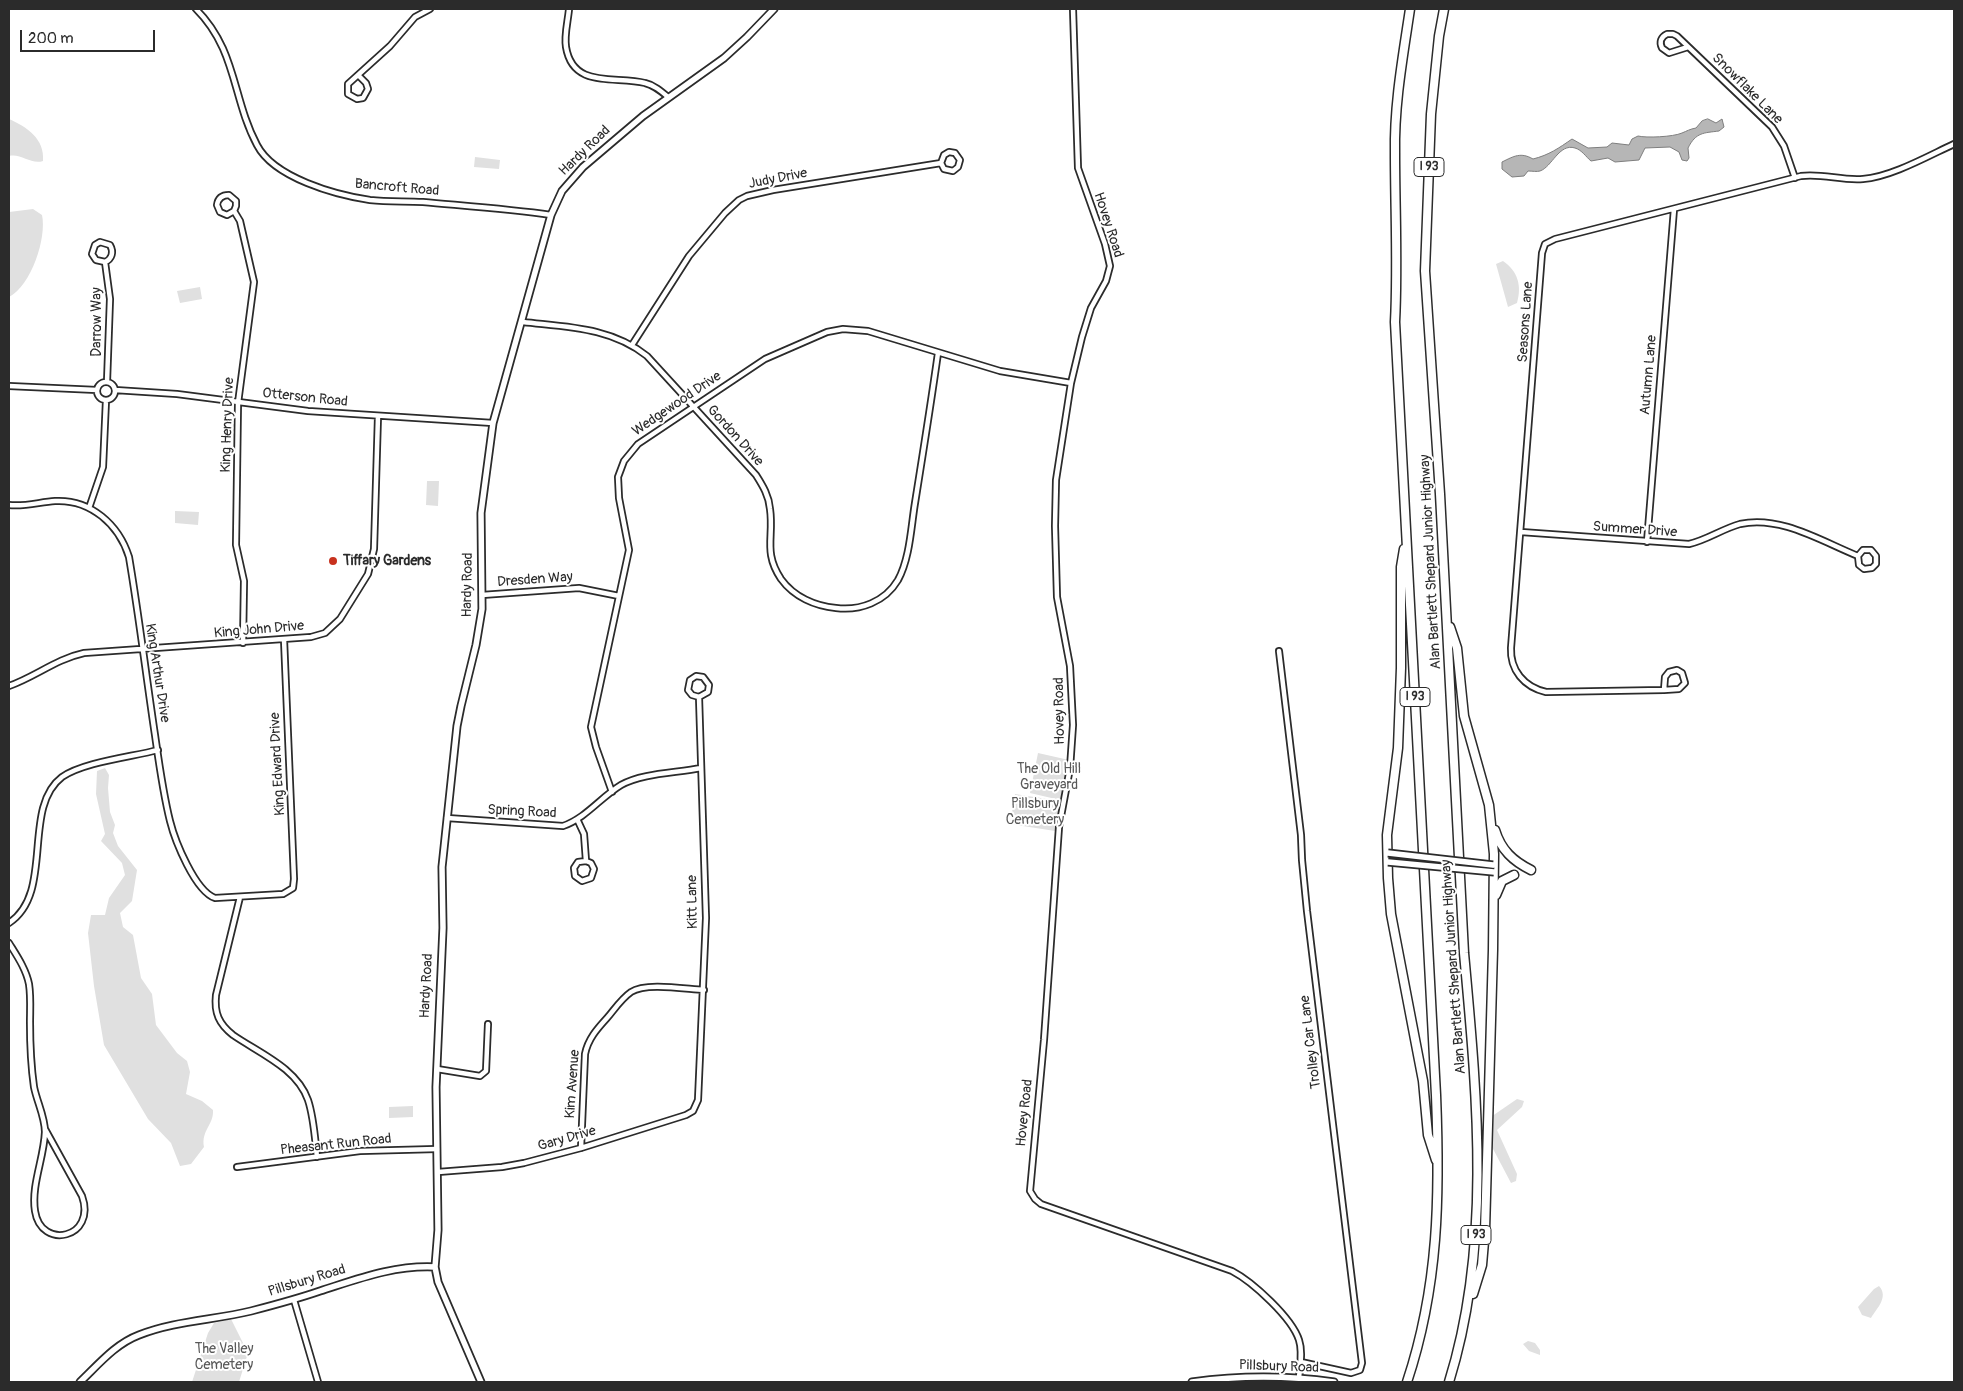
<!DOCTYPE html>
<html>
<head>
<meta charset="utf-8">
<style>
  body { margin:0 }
  #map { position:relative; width:1963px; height:1391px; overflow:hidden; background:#fff; font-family:Pangolin,sans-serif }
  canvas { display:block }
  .frame { position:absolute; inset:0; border:10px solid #2b2b2b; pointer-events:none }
  .scale { position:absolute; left:20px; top:30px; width:135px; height:22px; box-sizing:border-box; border:2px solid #2b2b2b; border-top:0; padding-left:6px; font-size:15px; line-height:18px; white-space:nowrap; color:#2b2b2b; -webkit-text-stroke:4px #fff; paint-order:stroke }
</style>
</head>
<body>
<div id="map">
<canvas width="1963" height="1391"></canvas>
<div class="frame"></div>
<div class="scale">200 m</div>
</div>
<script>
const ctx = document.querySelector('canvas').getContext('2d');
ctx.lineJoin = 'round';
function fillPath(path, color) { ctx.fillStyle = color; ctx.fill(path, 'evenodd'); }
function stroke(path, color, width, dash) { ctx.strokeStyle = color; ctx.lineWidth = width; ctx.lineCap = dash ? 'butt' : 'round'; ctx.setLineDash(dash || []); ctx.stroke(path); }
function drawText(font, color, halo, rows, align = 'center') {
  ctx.font = font + ' Pangolin,sans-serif'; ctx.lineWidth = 4; ctx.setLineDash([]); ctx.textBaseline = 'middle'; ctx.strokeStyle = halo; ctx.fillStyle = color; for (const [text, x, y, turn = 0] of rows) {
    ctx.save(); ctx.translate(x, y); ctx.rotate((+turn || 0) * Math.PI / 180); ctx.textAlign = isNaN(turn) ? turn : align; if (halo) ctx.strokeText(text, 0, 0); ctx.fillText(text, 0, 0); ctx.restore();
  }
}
const green = new Path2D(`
  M 9,119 C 27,127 45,139 43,161 C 31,165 21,153 9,156 Z
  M 475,157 L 500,160 L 499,169 L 474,167 Z
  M 33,209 L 42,215 C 47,238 31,286 9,297 L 9,212 Z
  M 1503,261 C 1518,271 1522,286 1517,303 L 1508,307 L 1496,264 Z
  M 200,287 L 202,299 L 180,303 L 177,291 Z
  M 427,481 L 439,481 L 438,506 L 426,505 Z
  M 175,511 L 199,512 L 198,525 L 175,523 Z
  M 1038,753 L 1069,760 L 1060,800 L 1030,793 Z
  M 105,768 L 109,775 L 108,788 L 110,812 L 115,825 L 113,833 L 118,846 L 137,870 L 132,901 L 120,913 L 123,927 L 133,935 L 141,978 L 152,994 L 156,1025 L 177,1053 L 187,1061 L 190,1072 L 186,1094 L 202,1101 L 213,1110 C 214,1125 201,1130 204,1147 L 191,1164 L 180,1166 L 171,1143 L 148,1119 L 104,1045 L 94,986 L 88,933 L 91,915 L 105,915 L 109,898 L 125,875 L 122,863 L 101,841 L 105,834 L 96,794 L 97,771 Z
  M 1015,794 L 1060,801 L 1055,831 L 1010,824 Z
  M 1517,1099 L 1524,1101 L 1522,1107 L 1497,1130 L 1517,1174 L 1516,1181 L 1511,1183 L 1482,1128 L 1485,1121 Z
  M 413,1106 L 413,1117 L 389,1118 L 389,1107 Z
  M 1879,1286 C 1889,1297 1877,1308 1871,1318 L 1862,1315 L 1858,1307 L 1874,1289 Z
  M 231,1319 L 248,1353 L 239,1382 L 192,1382 L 208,1333 L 214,1323 Z
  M 1528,1341 L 1535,1343 L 1540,1350 L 1540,1355 L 1529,1351 L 1523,1344 Z`);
const water = new Path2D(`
  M 1708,119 L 1716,123 L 1722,119 L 1724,127 L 1719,131 C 1704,133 1696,132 1688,148 L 1689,158 L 1687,161 L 1682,160 L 1679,152 L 1670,147 L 1645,148 L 1639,160 L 1615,162 L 1608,158 L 1591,161 C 1586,157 1582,150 1575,148 C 1559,143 1552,167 1540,171 C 1537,172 1532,171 1528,171 L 1524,176 L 1512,177 L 1502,169 L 1502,162 C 1514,156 1521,152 1533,159 C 1549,155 1559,148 1572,139 L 1588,148 L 1607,147 L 1612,143 L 1629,145 L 1632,139 L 1638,136 C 1646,138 1673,137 1682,133 C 1687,131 1690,129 1696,128 L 1702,121 Z`);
const street = new Path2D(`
  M 196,9 C 237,50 232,98 257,145 C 274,178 336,195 370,200 C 388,202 405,201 423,202 C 466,206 509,209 551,215
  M 569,9 C 568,21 564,35 566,47 C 573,90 617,75 645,83 C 654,85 661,91 668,97
  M 1073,9 L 1078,168 L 1105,244 L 1110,266 L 1106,281 L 1091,308 L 1082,337 L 1071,383 L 1056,480 L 1055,526 L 1057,597 L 1070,666 L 1073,725 L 1070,768 L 1059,827 L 1044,1040 L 1030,1191 L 1035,1199 L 1041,1204 L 1232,1271 C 1253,1282 1292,1318 1299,1340 C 1303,1352 1300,1365 1299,1378
  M 1688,47 L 1669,53 L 1662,48 C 1659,42 1661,37 1667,34 L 1673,34 L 1677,36 L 1772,127 L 1784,146 L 1795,178
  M 358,75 L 366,83 L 368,89 L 363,98 L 357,99 L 348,94 L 348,84 L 390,46 L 415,17 L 430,9
  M 234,211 L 227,215 L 220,212 L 217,205 C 218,198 222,195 229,195 L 236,201 L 236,206 L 234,211 L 240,221 L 254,282 L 238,403 L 236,545 L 244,581 L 243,643
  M 105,262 L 96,260 L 92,254 L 95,245 L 100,242 L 110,245 C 114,252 112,259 105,262 L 110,299 L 107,382
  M 523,322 C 566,327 611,327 647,356 L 756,475 C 763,486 769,496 770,509 C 774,537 763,552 781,579 C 794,597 815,606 836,608 C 860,611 885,602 898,580 C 910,558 911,527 915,503 C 923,453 931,403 938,353
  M 632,345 L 689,256 L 725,213 L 739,200 L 747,196 L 773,190 L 941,163 L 944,169 L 953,171 L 958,167 L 960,160 L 955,153 L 949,152 L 944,155 L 941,163
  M97 391a9 9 0 1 1 18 0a9 9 0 1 1-18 0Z
  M 9,386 L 97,390
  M 115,390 L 177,394 L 308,411 L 493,423
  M 9,505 C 24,507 40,502 55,501 C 91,499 119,525 129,557 C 139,616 146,675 155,735 C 159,763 163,793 170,821 C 175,841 195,891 215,898 L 283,894 L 293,888 L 294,879 L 284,639
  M 89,508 L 103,467 L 106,400
  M 1521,532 L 1689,544 C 1707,540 1722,529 1740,524 C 1780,515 1821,541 1858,556 L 1859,565 L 1864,569 L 1872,568 L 1876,564 L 1876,556 L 1871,550 L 1863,550 L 1858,556
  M 1647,542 L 1674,209
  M 482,595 L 579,588 L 619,596
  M 1279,651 L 1301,835 L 1302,860 L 1307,911 L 1362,1363 L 1360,1370 L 1351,1373 L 1301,1362
  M 9,686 C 35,677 56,659 84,653 L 311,637 L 325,633 L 340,619 L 368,574 L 374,549 L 378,416
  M 1664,690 L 1665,677 L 1669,672 L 1677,670 L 1682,673 L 1685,683 L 1679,689 L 1664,690 L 1546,692 C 1524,687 1510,670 1511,648 L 1542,253 L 1545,244 L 1555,239 L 1801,176 C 1822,173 1842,181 1863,179 C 1891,177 1928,156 1954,144
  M 612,792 L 596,747 L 591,727 L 629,550 L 619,498 L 618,477 L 624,461 L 638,444 L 765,359 L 827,332 L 843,329 L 868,331 L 1000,371 L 1071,383
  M 447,818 L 563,826 C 586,818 601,797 621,785 C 642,773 677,773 701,768
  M 577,819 L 584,834 L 586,861 L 591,863 L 594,869 L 591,878 L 582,881 L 575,876 L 574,868 L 578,862 L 586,861
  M 240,897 L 216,995 C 214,1013 219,1024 233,1035 C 259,1053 297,1068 308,1100 C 314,1118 315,1139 317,1157
  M 9,923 C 55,893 21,808 62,777 C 84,762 131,757 158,750
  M 9,943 C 17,956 26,969 29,984 C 31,997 30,1010 30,1022 C 30,1044 31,1066 34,1087 C 37,1102 45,1117 45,1132 C 44,1158 31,1185 35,1211 C 41,1251 97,1238 82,1196 L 45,1129
  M 437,1069 L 480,1076 L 486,1071 L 488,1024
  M 581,1148 L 585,1054 C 588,1039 597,1029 607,1018 C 614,1010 621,999 631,992 C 646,982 685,989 704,990
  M 237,1167 L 360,1151 L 437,1149
  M 438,1172 L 502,1167 L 524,1163 L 581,1148 L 686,1115 L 693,1111 L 698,1100 L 706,918 L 699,697 L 708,692 L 709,685 L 703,677 L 696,676 L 690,680 L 688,690 L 692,695 L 699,697
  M 294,1300 L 318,1382`);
const secondary = new Path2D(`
  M 80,1382 C 98,1365 115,1344 139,1335 C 174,1321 214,1320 251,1311 C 274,1305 297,1299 320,1291 C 358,1279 394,1265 435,1267
  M 481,1382 L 438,1282 L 435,1267 L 438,1230 L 436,1087 L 443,928 L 442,867 L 457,726 L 461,706 L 476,645 L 482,609 L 481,513 L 493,423 L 551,215 L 562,191 L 583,167 L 643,116 L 724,58 L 747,37 L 774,9
  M 1192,1382 C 1242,1375 1285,1375 1334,1382`);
const highway = new Path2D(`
  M 1444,9 L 1439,36 L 1431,114 L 1425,271 L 1440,494 L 1464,953 C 1477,1095 1492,1244 1449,1382
  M 1404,549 L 1401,567 L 1401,668 L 1398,748 L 1387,835 L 1388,878 L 1391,914 L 1423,1081 L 1428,1135 L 1436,1160
  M 1450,627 L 1457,648 L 1464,716 L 1489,805 L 1494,854 L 1493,950 L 1485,1230 L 1482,1265 L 1473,1294
  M 1495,830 C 1501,850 1513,861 1531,870
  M 1496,895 L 1502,881 L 1514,875
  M 1407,1382 C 1439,1286 1440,1194 1436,1095 L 1395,322 C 1398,266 1395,209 1395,153 C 1394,105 1403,56 1410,9`);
const secondaryBridge = new Path2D(`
  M 1388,853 L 1493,865
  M 1388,862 L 1494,872`);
const markers = [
  [333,561,5,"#c8321e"]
];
const shields = [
  [1429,167,30],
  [1415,697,30],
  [1476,1235,30]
];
const shieldNames = [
  ["I 93",1429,167],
  ["I 93",1415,697],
  ["I 93",1476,1235]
];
const streetNames = [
  ["Snowflake Lane",1747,89,45],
  ["Hardy Road",585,151,-44],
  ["Judy Drive",778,179,-11],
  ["Bancroft Road",397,188,5],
  ["Hovey Road",1108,225,72],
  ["Darrow Way",97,322,-90],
  ["Seasons Lane",1526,322,-86],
  ["Autumn Lane",1649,375,-85],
  ["Otterson Road",305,398,6],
  ["Wedgewood Drive",677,404,-34],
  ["King Henry Drive",228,425,-88],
  ["Gordon Drive",735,436,48],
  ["Summer Drive",1635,530,4],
  ["Alan Bartlett Shepard Junior Highway",1431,562,-93],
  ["Dresden Way",535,580,-4],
  ["Hardy Road",468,585,-89],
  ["King John Drive",259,630,-5],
  ["King Arthur Drive",157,673,81],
  ["Hovey Road",1060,711,-91],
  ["King Edward Drive",278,764,-93],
  ["Spring Road",522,812,3],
  ["Kitt Lane",693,902,-91],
  ["Alan Bartlett Shepard Junior Highway",1454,967,-94],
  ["Hardy Road",427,986,-87],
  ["Trolley Car Lane",1311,1042,-97],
  ["Kim Avenue",573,1084,-86],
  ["Hovey Road",1025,1113,-84],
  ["Gary Drive",567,1139,-16],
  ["Pheasant Run Road",336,1145,-6],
  ["Pillsbury Road",307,1281,-17],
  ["Pillsbury Road",1279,1367,2]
];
const poiNames = [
  ["Tiffary Gardens",343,561]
];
const parkNames = [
  ["The Old Hill",1049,769],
  ["Graveyard",1049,785],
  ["Pillsbury",1035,804],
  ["Cemetery",1035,820],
  ["The Valley",224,1349],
  ["Cemetery",224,1365]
];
fillPath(green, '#e0e0e0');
fillPath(water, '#b6b6b6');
stroke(water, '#7e7e7e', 1);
stroke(street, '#2b2b2b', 8);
stroke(secondary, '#2b2b2b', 9);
stroke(highway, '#2b2b2b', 11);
stroke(street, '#fff', 4.5);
stroke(secondary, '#fff', 5.5);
stroke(highway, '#fff', 8);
stroke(secondaryBridge, '#2b2b2b', 9, []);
stroke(secondaryBridge, '#fff', 5.5);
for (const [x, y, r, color] of markers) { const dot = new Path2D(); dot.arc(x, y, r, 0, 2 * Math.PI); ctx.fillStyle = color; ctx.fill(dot); stroke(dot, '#fff', 2); }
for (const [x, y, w] of shields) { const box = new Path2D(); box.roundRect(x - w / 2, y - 9.5, w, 19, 4); ctx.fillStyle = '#fff'; ctx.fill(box); stroke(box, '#2b2b2b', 1); }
drawText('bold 12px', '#2b2b2b', null, shieldNames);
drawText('14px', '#2b2b2b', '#fff', streetNames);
drawText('bold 14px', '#2b2b2b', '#fff', poiNames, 'left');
drawText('14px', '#585858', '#fff', parkNames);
</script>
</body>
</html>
